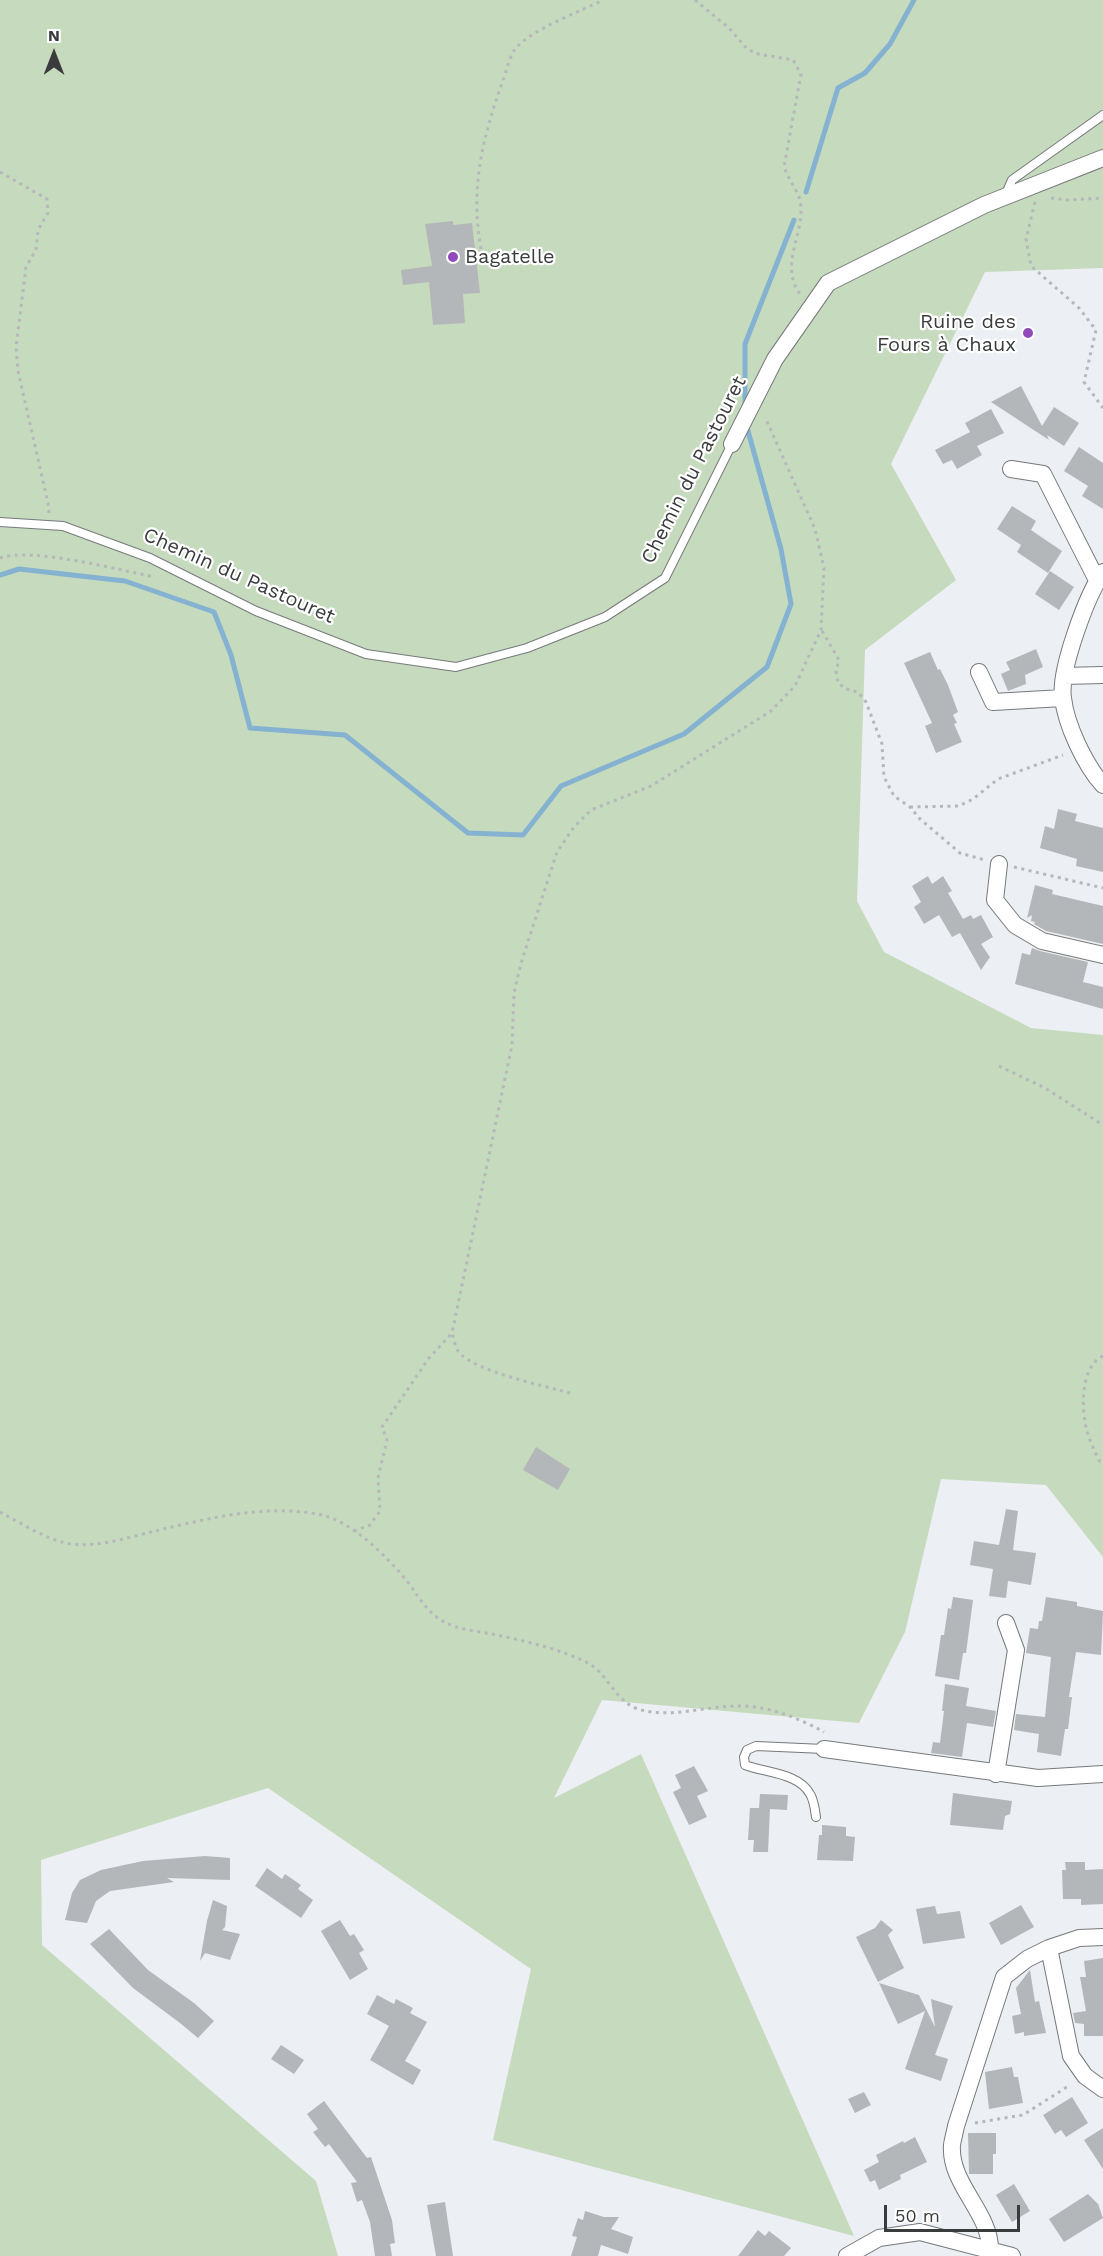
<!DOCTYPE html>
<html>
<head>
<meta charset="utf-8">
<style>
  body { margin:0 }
  #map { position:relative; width:1103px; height:2256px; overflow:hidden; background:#eceff3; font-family:"Work Sans",sans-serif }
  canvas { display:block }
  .north { position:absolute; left:24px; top:24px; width:60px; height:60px; -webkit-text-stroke:4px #fff; paint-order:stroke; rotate:0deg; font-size:16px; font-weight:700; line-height:24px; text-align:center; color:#3a3b3d }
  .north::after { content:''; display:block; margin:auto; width:21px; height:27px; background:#3a3b3d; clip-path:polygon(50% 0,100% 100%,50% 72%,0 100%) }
  .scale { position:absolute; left:884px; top:2205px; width:136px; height:27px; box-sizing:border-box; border:3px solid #3a3b3d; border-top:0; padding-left:8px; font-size:18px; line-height:21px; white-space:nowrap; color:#3a3b3d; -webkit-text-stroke:4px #fff; paint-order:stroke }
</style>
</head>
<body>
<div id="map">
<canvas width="1103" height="2256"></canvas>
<div class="north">N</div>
<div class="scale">50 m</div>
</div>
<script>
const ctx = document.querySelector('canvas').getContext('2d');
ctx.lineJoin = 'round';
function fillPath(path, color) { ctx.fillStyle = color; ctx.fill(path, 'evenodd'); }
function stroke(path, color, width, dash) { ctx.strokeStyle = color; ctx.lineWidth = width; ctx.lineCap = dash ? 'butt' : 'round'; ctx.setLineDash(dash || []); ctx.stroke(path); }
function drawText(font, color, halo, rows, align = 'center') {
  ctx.font = font + ' "Work Sans",sans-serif'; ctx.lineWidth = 4.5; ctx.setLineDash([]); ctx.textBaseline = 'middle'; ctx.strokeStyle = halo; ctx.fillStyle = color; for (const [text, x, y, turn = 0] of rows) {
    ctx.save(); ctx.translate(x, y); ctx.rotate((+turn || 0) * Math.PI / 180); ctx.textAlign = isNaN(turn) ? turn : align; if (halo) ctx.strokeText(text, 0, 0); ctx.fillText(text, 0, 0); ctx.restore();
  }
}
const green = new Path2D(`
  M 0,0 L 1103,0 L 1103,268 L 985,272 L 891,464 L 956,580 L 865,650 L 857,901 L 884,952 L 1031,1028 L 1103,1035 L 1103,1557 L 1046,1485 L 941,1479 L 905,1632 L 859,1723 L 602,1700 L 554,1798 L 641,1754 L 854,2236 L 493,2140 L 531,1969 L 268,1788 L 41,1860 L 42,1945 L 316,2181 L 338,2256 L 0,2256 Z`);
const stream = new Path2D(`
  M 806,192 L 838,88 L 865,73 L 890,44 L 914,0
  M 745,406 L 745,344 L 794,220
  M 0,575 L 19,569 L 125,581 L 214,612 L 231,655 L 250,728 L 345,735 L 468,833 L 523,835 L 561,786 L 684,734 L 767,667 L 791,604 L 781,549 L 746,424`);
const building = new Path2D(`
  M 453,221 L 453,225 L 472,223 L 480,293 L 463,294 L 465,323 L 433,325 L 429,282 L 403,285 L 401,270 L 432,266 L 425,224 Z
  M 1021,386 L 1042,426 L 1054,407 L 1079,423 L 1064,446 L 1047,435 L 1049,440 L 991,402 Z
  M 991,409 L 1004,433 L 977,446 L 982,455 L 957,469 L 952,460 L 943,464 L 935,450 L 970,432 L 965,423 Z
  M 1079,447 L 1103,463 L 1103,509 L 1082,496 L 1088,486 L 1064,471 Z
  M 1012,506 L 1036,521 L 1031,530 L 1062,551 L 1048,573 L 1017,552 L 1021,545 L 997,529 Z
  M 1050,571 L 1074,587 L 1059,610 L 1035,594 Z
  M 1036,649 L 1043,667 L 1025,675 L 1026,684 L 1008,691 L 1001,674 L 1010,670 L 1006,662 Z
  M 930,652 L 938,670 L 940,669 L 948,685 L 958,712 L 953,715 L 957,723 L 954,724 L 962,742 L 936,753 L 925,726 L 932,723 L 904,663 Z
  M 1058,809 L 1077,814 L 1075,821 L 1103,828 L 1103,872 L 1076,866 L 1077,859 L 1040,848 L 1045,826 L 1054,829 Z
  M 928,876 L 932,884 L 943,876 L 952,891 L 948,893 L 963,919 L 971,915 L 973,919 L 981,915 L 993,937 L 981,944 L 990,957 L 981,970 L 960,933 L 952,937 L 939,915 L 924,924 L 914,907 L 921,902 L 912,886 Z
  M 1035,885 L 1053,890 L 1052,894 L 1103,906 L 1103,944 L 1046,931 L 1034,924 L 1035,922 L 1031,921 L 1032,915 L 1027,918 Z
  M 1032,948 L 1040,951 L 1088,962 L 1083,982 L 1103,987 L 1103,1009 L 1015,984 L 1022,953 L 1030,955 Z
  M 536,1447 L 570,1469 L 558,1490 L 523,1470 Z
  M 1006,1509 L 1018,1511 L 1013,1550 L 1036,1553 L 1031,1585 L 1008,1581 L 1006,1598 L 989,1596 L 993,1569 L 970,1565 L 974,1541 L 999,1545 Z
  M 953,1597 L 973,1600 L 966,1653 L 963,1653 L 959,1680 L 935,1676 L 941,1635 L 944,1635 L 948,1608 L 951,1609 Z
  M 1046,1597 L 1077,1602 L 1077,1606 L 1103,1611 L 1101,1655 L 1076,1652 L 1069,1697 L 1072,1697 L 1068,1729 L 1065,1729 L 1061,1756 L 1037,1752 L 1039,1734 L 1014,1730 L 1016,1714 L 1045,1717 L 1051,1657 L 1026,1653 L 1030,1628 L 1038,1629 L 1039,1621 L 1042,1621 Z
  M 945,1684 L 969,1688 L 966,1706 L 996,1711 L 993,1727 L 967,1723 L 962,1757 L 931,1753 L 933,1742 L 940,1743 L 944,1711 L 942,1711 Z
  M 694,1766 L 708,1791 L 697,1796 L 707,1817 L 689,1825 L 673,1792 L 681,1788 L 675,1775 Z
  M 953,1793 L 1012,1801 L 1010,1814 L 1005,1816 L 1003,1830 L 950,1825 Z
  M 760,1794 L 788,1795 L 787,1810 L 770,1809 L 768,1852 L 753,1852 L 754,1840 L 748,1840 L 750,1808 L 759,1808 Z
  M 822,1825 L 846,1827 L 846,1836 L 855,1837 L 853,1861 L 817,1860 L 819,1835 L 822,1835 Z
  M 205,1856 L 230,1858 L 230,1880 L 167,1878 L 174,1882 L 110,1891 L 96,1901 L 87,1923 L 65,1920 L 72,1893 L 80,1880 L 101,1870 L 143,1861 Z
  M 1065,1862 L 1085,1862 L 1085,1870 L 1103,1869 L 1103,1904 L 1081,1905 L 1081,1899 L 1063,1899 L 1062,1870 L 1066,1870 Z
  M 267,1868 L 282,1879 L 285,1874 L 301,1885 L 298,1889 L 313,1900 L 301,1918 L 255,1886 Z
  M 213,1900 L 227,1906 L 225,1927 L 222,1930 L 240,1934 L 230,1960 L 205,1953 L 200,1961 L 207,1921 Z
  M 1021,1905 L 1034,1927 L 1001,1945 L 989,1923 Z
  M 935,1906 L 937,1914 L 960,1911 L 965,1938 L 923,1944 L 916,1909 Z
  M 340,1920 L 350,1936 L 354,1934 L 364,1950 L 359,1953 L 368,1969 L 350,1980 L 321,1931 Z
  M 881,1920 L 893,1930 L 888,1935 L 904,1968 L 878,1982 L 856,1937 L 875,1928 Z
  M 109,1929 L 148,1970 L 194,2003 L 214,2021 L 198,2038 L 180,2023 L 133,1988 L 90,1944 Z
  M 1103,1958 L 1103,2036 L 1084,2036 L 1084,2024 L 1075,2023 L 1073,2013 L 1086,2011 L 1080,1977 L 1086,1977 L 1084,1961 Z
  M 1030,1970 L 1035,2002 L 1039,2001 L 1046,2033 L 1024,2036 L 1024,2032 L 1015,2034 L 1012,2016 L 1021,2014 L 1016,1988 Z
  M 879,1983 L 919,1995 L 935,2027 L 931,1999 L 953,2006 L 935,2055 L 948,2059 L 941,2081 L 905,2069 L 925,2011 L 898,2024 Z
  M 377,1995 L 394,2004 L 396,1999 L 413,2008 L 410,2013 L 427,2022 L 405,2061 L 421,2070 L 413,2085 L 370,2060 L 389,2026 L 367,2014 Z
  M 281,2045 L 304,2060 L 294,2074 L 271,2059 Z
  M 1012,2067 L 1014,2077 L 1018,2077 L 1023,2103 L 989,2109 L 985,2072 Z
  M 864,2092 L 871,2105 L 855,2113 L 848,2099 Z
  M 1072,2097 L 1088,2123 L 1066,2137 L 1061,2130 L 1055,2134 L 1043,2115 Z
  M 324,2101 L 367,2158 L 371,2157 L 392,2220 L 395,2243 L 390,2244 L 392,2256 L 375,2256 L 370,2222 L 362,2200 L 357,2202 L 351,2183 L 357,2182 L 329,2144 L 325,2147 L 313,2132 L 318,2129 L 307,2114 Z
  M 1103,2128 L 1103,2169 L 1084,2140 Z
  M 968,2133 L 996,2133 L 996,2154 L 993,2154 L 993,2174 L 969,2174 Z
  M 915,2137 L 927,2162 L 900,2175 L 901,2179 L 879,2190 L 875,2180 L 870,2182 L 864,2170 L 879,2162 L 876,2155 L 903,2141 L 904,2143 Z
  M 1014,2184 L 1030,2211 L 1012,2222 L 996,2195 Z
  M 1088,2194 L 1098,2204 L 1103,2218 L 1064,2242 L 1049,2219 Z
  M 445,2202 L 453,2256 L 436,2256 L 427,2205 Z
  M 585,2211 L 604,2217 L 619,2217 L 611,2229 L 633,2237 L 628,2254 L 601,2245 L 598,2256 L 571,2256 L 577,2237 L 572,2236 L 578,2218 L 583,2220 Z
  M 758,2230 L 765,2236 L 769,2231 L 791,2248 L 784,2256 L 738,2256 Z`);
const path = new Path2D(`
  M 695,0 L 729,28 L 747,49 L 758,54 L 793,60 L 801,74 L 784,167 C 788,178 795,187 799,197 C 809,229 777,263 800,294
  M 0,172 L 47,199 L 48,213 L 38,230 L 36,250 L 26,267 L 16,347 L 18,371 L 48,503 L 49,513
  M 1051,198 L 1068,200 L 1103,198
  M 1035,202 L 1026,239 L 1031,266 L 1079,308 L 1096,330 L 1084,382 L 1103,408
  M 481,249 C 470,189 482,140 502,83 C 506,73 509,58 515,49 C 532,29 579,12 603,0
  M 0,558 C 33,547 119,570 155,577
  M 822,631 L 839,660 L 836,671 L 838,683 L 846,689 L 858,692 L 866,702 L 882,744 L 884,777 L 894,796 L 910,807 L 920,819 L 960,853 L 985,860
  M 910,807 L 959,806 L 973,799 L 998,779 L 1063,755
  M 1014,867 L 1103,888
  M 999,1066 L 1045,1088 L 1103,1125
  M 1103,1356 C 1080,1367 1081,1409 1087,1431 C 1090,1442 1095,1452 1100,1462 L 1103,1465
  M 570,1393 C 545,1386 472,1371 458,1351 C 455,1346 454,1339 452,1333 L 512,1045 L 514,993 L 521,963 L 557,852 L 574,827 L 591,810 L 651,786 L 771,711 L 795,686 L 821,630 L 824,568 L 815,529 L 765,417
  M 0,1512 C 21,1523 43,1538 66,1543 C 92,1549 126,1538 151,1532 C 206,1519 266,1503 322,1515 C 353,1522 388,1558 407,1581 C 423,1602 429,1618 456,1627 C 467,1630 480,1632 492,1634 C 524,1641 558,1648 588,1663 C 607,1673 616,1702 638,1709 C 670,1719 705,1706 737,1706 C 766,1705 799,1718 824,1732
  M 354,1531 L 370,1525 L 380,1511 L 378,1478 L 387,1440 L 382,1427 L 429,1358 L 452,1333
  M 975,2123 L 1023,2115 L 1070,2085`);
const service = new Path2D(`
  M 1005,196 L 1012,180 L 1103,115
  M 0,522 L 63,526 L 150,558 L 256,611 L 366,654 L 456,667 L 527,648 L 605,617 L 665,578 L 732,444
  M 816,1817 C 815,1810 814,1800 810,1794 C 799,1773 766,1773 745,1765 L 744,1757 L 747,1750 L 756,1746 L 824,1749`);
const minor = new Path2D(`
  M 732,444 L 775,359 L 828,283 L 984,205 L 1103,158
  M 1011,469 L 1043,474 L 1097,580
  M 1103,572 C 1087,595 1059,670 1063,698 C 1066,725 1085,765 1103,785
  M 979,672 L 993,702 L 1063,698
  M 1064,676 L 1103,675
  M 999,864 L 995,900 L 1015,925 L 1042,941 L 1103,955
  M 824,1749 L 1038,1778 L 1103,1774
  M 996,1774 L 1016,1650 L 1006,1623
  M 1049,1948 L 1071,2056 L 1085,2076 L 1103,2089
  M 990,2250 C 991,2213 949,2184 952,2145 C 953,2138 955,2132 956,2126 L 1004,1977 L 1027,1959 L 1049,1948 L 1079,1938 L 1103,1937
  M 847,2256 L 879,2238 L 920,2232 L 1012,2256`);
const markers = [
  [453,257,6,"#9249bb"],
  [1028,333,6,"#9249bb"]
];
const poiNames = [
  ["Bagatelle",465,257],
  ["Ruine des",1016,322,"right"],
  ["Fours à Chaux",1016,345,"right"]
];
const streetNames = [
  ["Chemin du Pastouret",694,470,-63],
  ["Chemin du Pastouret",239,576,24]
];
fillPath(green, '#c6dabe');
stroke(stream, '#84b2d0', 5);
fillPath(building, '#b4b7ba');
stroke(service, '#76797b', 10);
stroke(minor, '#76797b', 18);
stroke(path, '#b5b8bb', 3, [3, 4.5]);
stroke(service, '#fff', 8);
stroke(minor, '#fff', 16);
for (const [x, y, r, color] of markers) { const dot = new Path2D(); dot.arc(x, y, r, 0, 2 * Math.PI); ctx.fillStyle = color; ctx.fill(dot); stroke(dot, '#fff', 2); }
drawText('20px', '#3a3b3d', '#fff', poiNames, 'left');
drawText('20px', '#3a3b3d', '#fff', streetNames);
</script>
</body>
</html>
